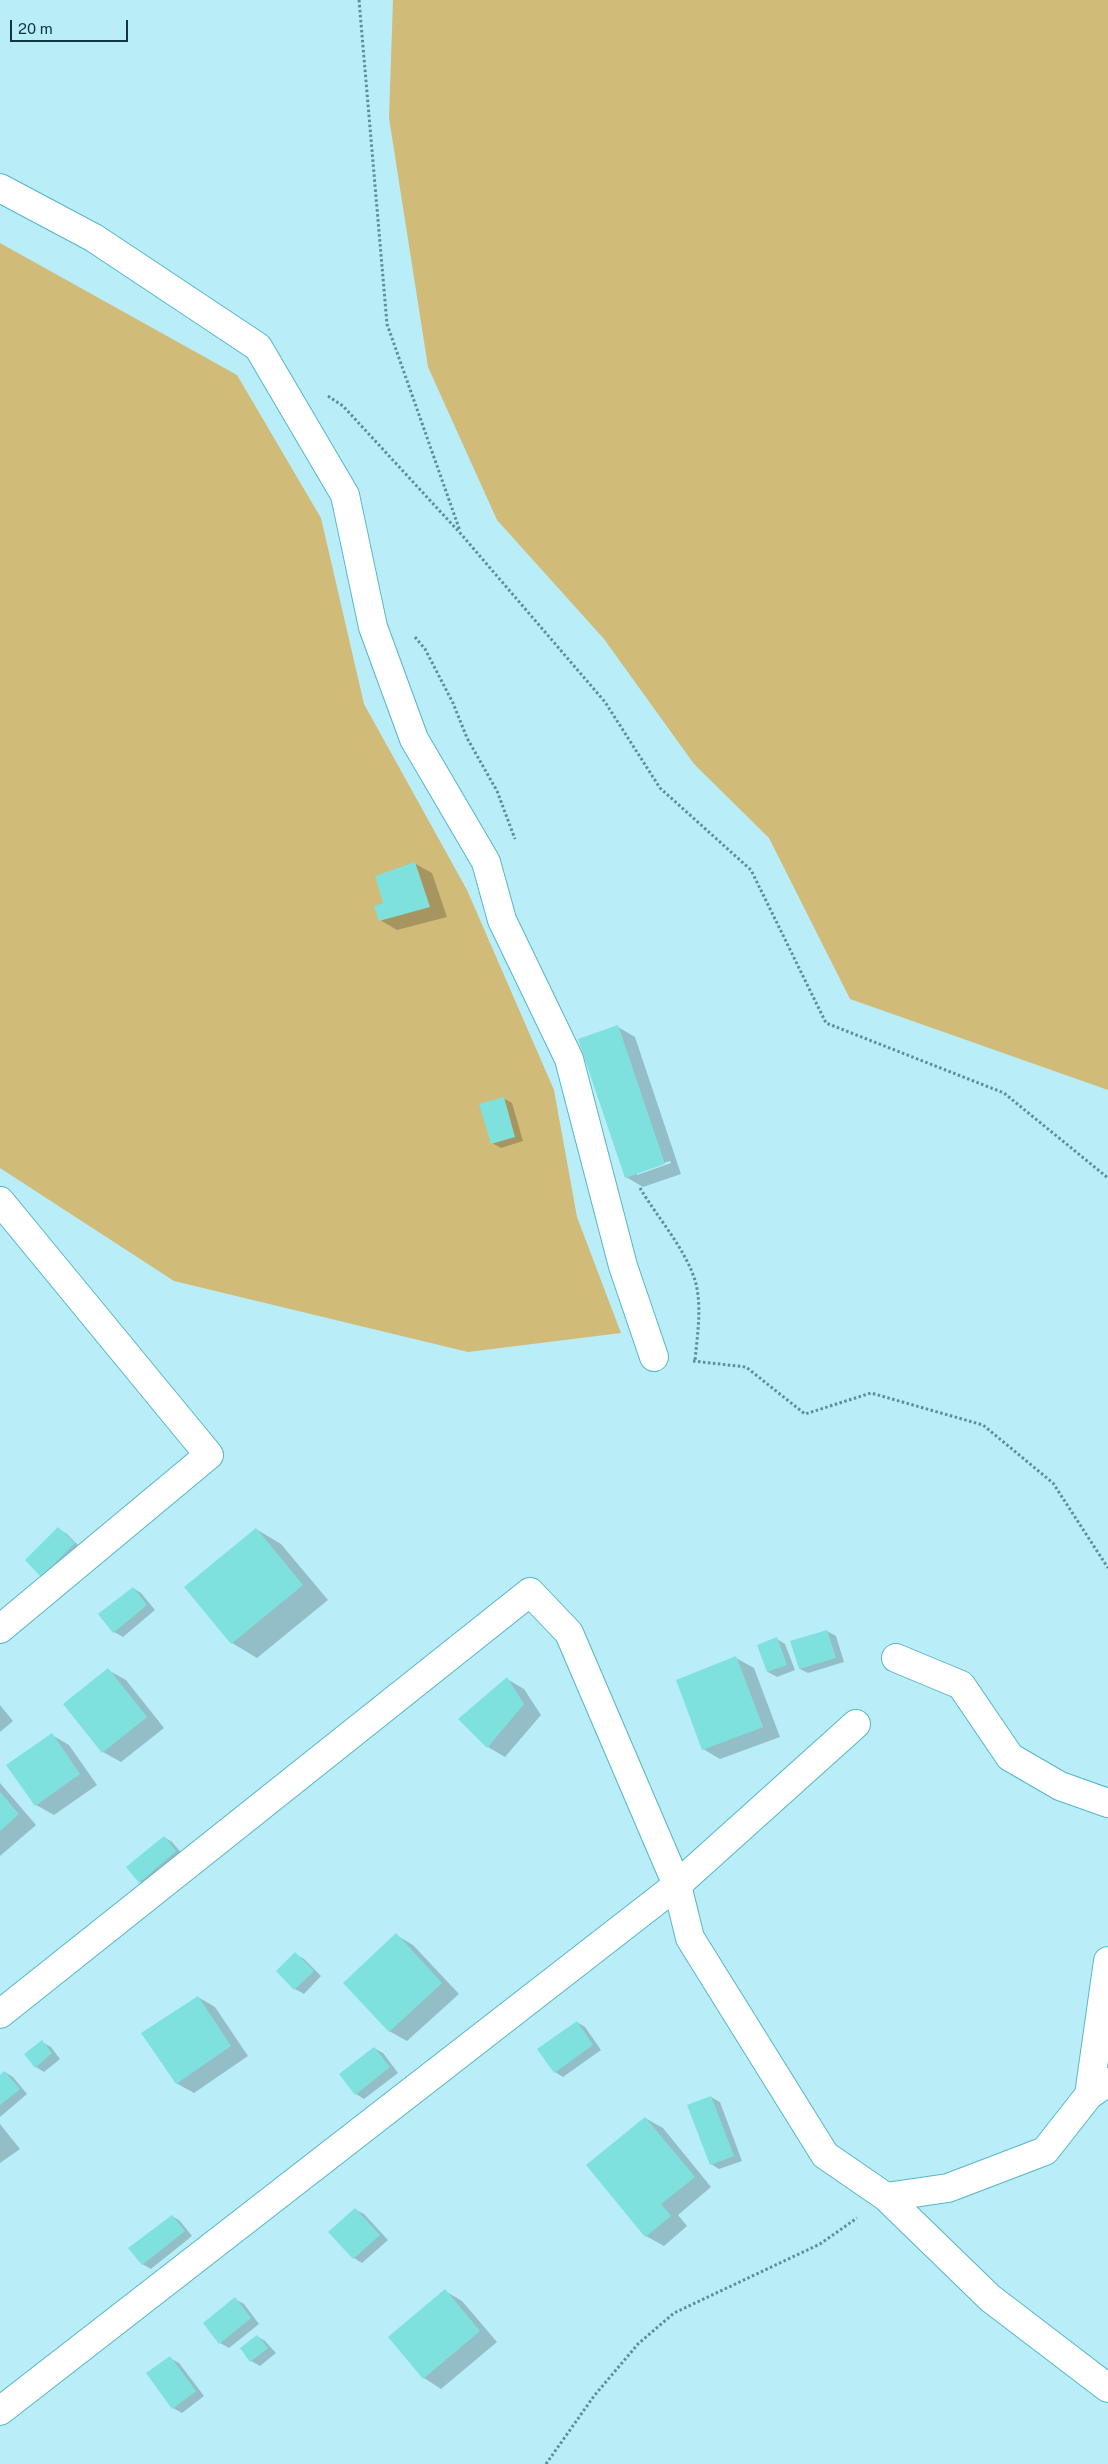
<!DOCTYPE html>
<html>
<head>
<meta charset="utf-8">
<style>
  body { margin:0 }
  #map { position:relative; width:1108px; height:2464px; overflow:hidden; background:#b9eef9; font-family:"Public Sans",sans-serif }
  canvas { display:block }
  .scale { position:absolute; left:10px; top:20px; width:118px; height:22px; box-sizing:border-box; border:2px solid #0e373f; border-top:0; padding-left:6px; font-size:15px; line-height:18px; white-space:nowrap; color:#0e373f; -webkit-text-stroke:4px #b9eef9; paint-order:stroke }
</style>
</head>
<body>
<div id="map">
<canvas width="1108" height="2464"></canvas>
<div class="scale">20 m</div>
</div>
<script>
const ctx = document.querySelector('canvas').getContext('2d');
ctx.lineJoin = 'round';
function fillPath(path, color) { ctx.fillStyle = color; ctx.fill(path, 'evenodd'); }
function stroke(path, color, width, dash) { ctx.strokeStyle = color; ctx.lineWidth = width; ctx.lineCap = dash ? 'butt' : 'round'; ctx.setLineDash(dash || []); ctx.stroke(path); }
const green = new Path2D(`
  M 393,0 L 1108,0 L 1108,1090 L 850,999 L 769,838 L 694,764 L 604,639 L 497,520 L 428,367 L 389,118 Z
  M 0,243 L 237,375 L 321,518 L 364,704 L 467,890 L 554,1090 L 577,1217 L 621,1333 L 468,1352 L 174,1281 L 0,1168 Z`);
const shadow = new Path2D(`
  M 414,863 L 432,873 L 447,917 L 397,930 L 380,920 L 384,904 Z
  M 618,1027 L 635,1037 L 681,1174 L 643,1187 L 626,1177 ZM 670,1161 L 671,1163 L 637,1175 L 637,1172 Z
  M 503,1098 L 512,1103 L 523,1141 L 501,1148 L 492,1143 Z
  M 59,1529 L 67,1534 L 82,1549 L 51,1581 L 42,1576 Z
  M 256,1529 L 281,1544 L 328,1600 L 257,1658 L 232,1643 Z
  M 133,1588 L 141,1593 L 155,1610 L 123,1637 L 114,1632 L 100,1615 Z
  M 827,1631 L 836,1636 L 844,1662 L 808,1673 L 800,1669 Z
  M 777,1639 L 785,1644 L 795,1670 L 777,1677 L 768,1672 Z
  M 736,1658 L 754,1668 L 780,1737 L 720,1759 L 703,1749 Z
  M 108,1670 L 126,1680 L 164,1728 L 121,1762 L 103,1752 L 65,1705 Z
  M 507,1679 L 524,1689 L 541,1715 L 505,1757 L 488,1747 Z
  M 0,1705 L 13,1721 L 0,1732 Z
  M 52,1735 L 69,1745 L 97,1785 L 54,1815 L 36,1805 Z
  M 0,1783 L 36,1825 L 0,1856 Z
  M 164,1837 L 172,1842 L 184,1856 L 148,1887 L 140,1882 Z
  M 396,1935 L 413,1945 L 459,1994 L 407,2041 L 389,2031 Z
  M 295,1954 L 304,1959 L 321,1976 L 304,1994 L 295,1989 Z
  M 198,1997 L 215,2007 L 248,2056 L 194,2093 L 176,2083 Z
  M 577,2022 L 585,2027 L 601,2050 L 563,2077 L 555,2072 Z
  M 42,2042 L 51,2047 L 60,2059 L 44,2072 L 36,2067 Z
  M 374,2048 L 383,2053 L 398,2073 L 364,2099 L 356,2094 Z
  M 5,2072 L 13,2077 L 27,2094 L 0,2117 L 0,2076 Z
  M 711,2097 L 720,2102 L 742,2161 L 719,2169 L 711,2164 Z
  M 645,2118 L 663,2128 L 711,2187 L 678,2215 L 687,2226 L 664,2246 L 646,2236 Z
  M 0,2124 L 20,2149 L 0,2163 Z
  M 356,2210 L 364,2214 L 388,2240 L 362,2263 L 354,2258 Z
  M 172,2216 L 180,2221 L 192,2236 L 151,2269 L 142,2264 Z
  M 445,2291 L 462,2301 L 497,2342 L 441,2389 L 424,2378 L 389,2337 Z
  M 235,2299 L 244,2304 L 259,2324 L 229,2348 L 220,2343 Z
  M 257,2336 L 265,2341 L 276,2353 L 260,2366 L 251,2361 Z
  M 170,2358 L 179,2363 L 204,2396 L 182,2413 L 173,2408 Z`);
const building = new Path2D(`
  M 415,862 L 430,907 L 379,921 L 374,906 L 383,903 L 375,876 Z
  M 618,1025 L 665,1164 L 625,1178 L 578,1039 Z
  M 504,1097 L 515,1137 L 491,1144 L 479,1104 Z
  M 58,1527 L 75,1543 L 41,1577 L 25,1560 Z
  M 256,1528 L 303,1585 L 231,1644 L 184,1587 Z
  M 133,1587 L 147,1605 L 113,1633 L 98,1614 Z
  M 827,1630 L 836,1658 L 799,1669 L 790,1641 Z
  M 777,1637 L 787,1665 L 767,1672 L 757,1645 Z
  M 736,1656 L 763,1727 L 702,1750 L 676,1680 Z
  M 108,1668 L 147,1717 L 102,1753 L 63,1704 Z
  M 507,1677 L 524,1704 L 487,1748 L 458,1719 Z
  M 52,1733 L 80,1774 L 35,1806 L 6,1765 Z
  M 0,1792 L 19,1814 L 0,1831 Z
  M 164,1836 L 176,1851 L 139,1883 L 126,1867 Z
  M 396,1933 L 442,1983 L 389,2032 L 343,1983 Z
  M 295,1952 L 314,1971 L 294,1990 L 276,1971 Z
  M 198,1996 L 231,2046 L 176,2084 L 141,2033 Z
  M 577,2021 L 593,2045 L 554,2073 L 537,2049 Z
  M 42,2040 L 52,2053 L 35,2068 L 24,2054 Z
  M 374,2047 L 390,2067 L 355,2095 L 339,2074 Z
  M 4,2071 L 20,2089 L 0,2105 L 0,2075 Z
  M 711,2096 L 734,2156 L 710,2165 L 687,2105 Z
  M 645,2117 L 695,2177 L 661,2204 L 671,2216 L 645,2237 L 586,2165 Z
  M 355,2208 L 380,2235 L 353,2259 L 328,2232 Z
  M 172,2215 L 185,2231 L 142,2265 L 128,2248 Z
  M 445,2289 L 480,2331 L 423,2379 L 388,2337 Z
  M 235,2297 L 251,2318 L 219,2344 L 203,2323 Z
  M 257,2335 L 268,2348 L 250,2362 L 240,2348 Z
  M 170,2356 L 196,2391 L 172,2409 L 146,2373 Z`);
const path = new Path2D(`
  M 359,0 L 387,324 L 460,531
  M 328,396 L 343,406 L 461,534 L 605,702 L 660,788 L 751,870 L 826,1023 L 1004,1093 L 1108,1178
  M 415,637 L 425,649 L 453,703 L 467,738 L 497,791 L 515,839
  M 640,1188 C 657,1217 688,1252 696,1284 C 702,1309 697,1337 695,1361
  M 693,1361 L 746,1367 L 805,1414 L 871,1393 L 983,1425 L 1053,1483 L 1108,1568
  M 546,2464 L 594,2396 L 638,2344 L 674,2313 L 820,2244 L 857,2218`);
const street = new Path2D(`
  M 0,188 L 94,238 L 258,347 L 345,495 L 373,627 L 414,739 L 486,862 L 502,920 L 569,1059 L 623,1266 L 654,1357
  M 0,1201 L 209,1455 L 0,1629
  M 896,1658 L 961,1685 L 1010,1757 L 1060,1786 L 1108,1803
  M 0,2014 L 530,1592 L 569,1633 L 677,1885 L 690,1938 L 825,2155 L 886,2197 L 990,2298 L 1108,2388
  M 1089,2095 L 1108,1961
  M 886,2197 L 948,2188 L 1045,2151 L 1089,2095 L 1108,2082
  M 0,2411 L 677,1885 L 856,1724`);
fillPath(green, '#d1bb79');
fillPath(shadow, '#0003');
fillPath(building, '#7fe1dd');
stroke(street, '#56b5c7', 30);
stroke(path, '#5f8e98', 3, [2.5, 2.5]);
stroke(street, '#fff', 28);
</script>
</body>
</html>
